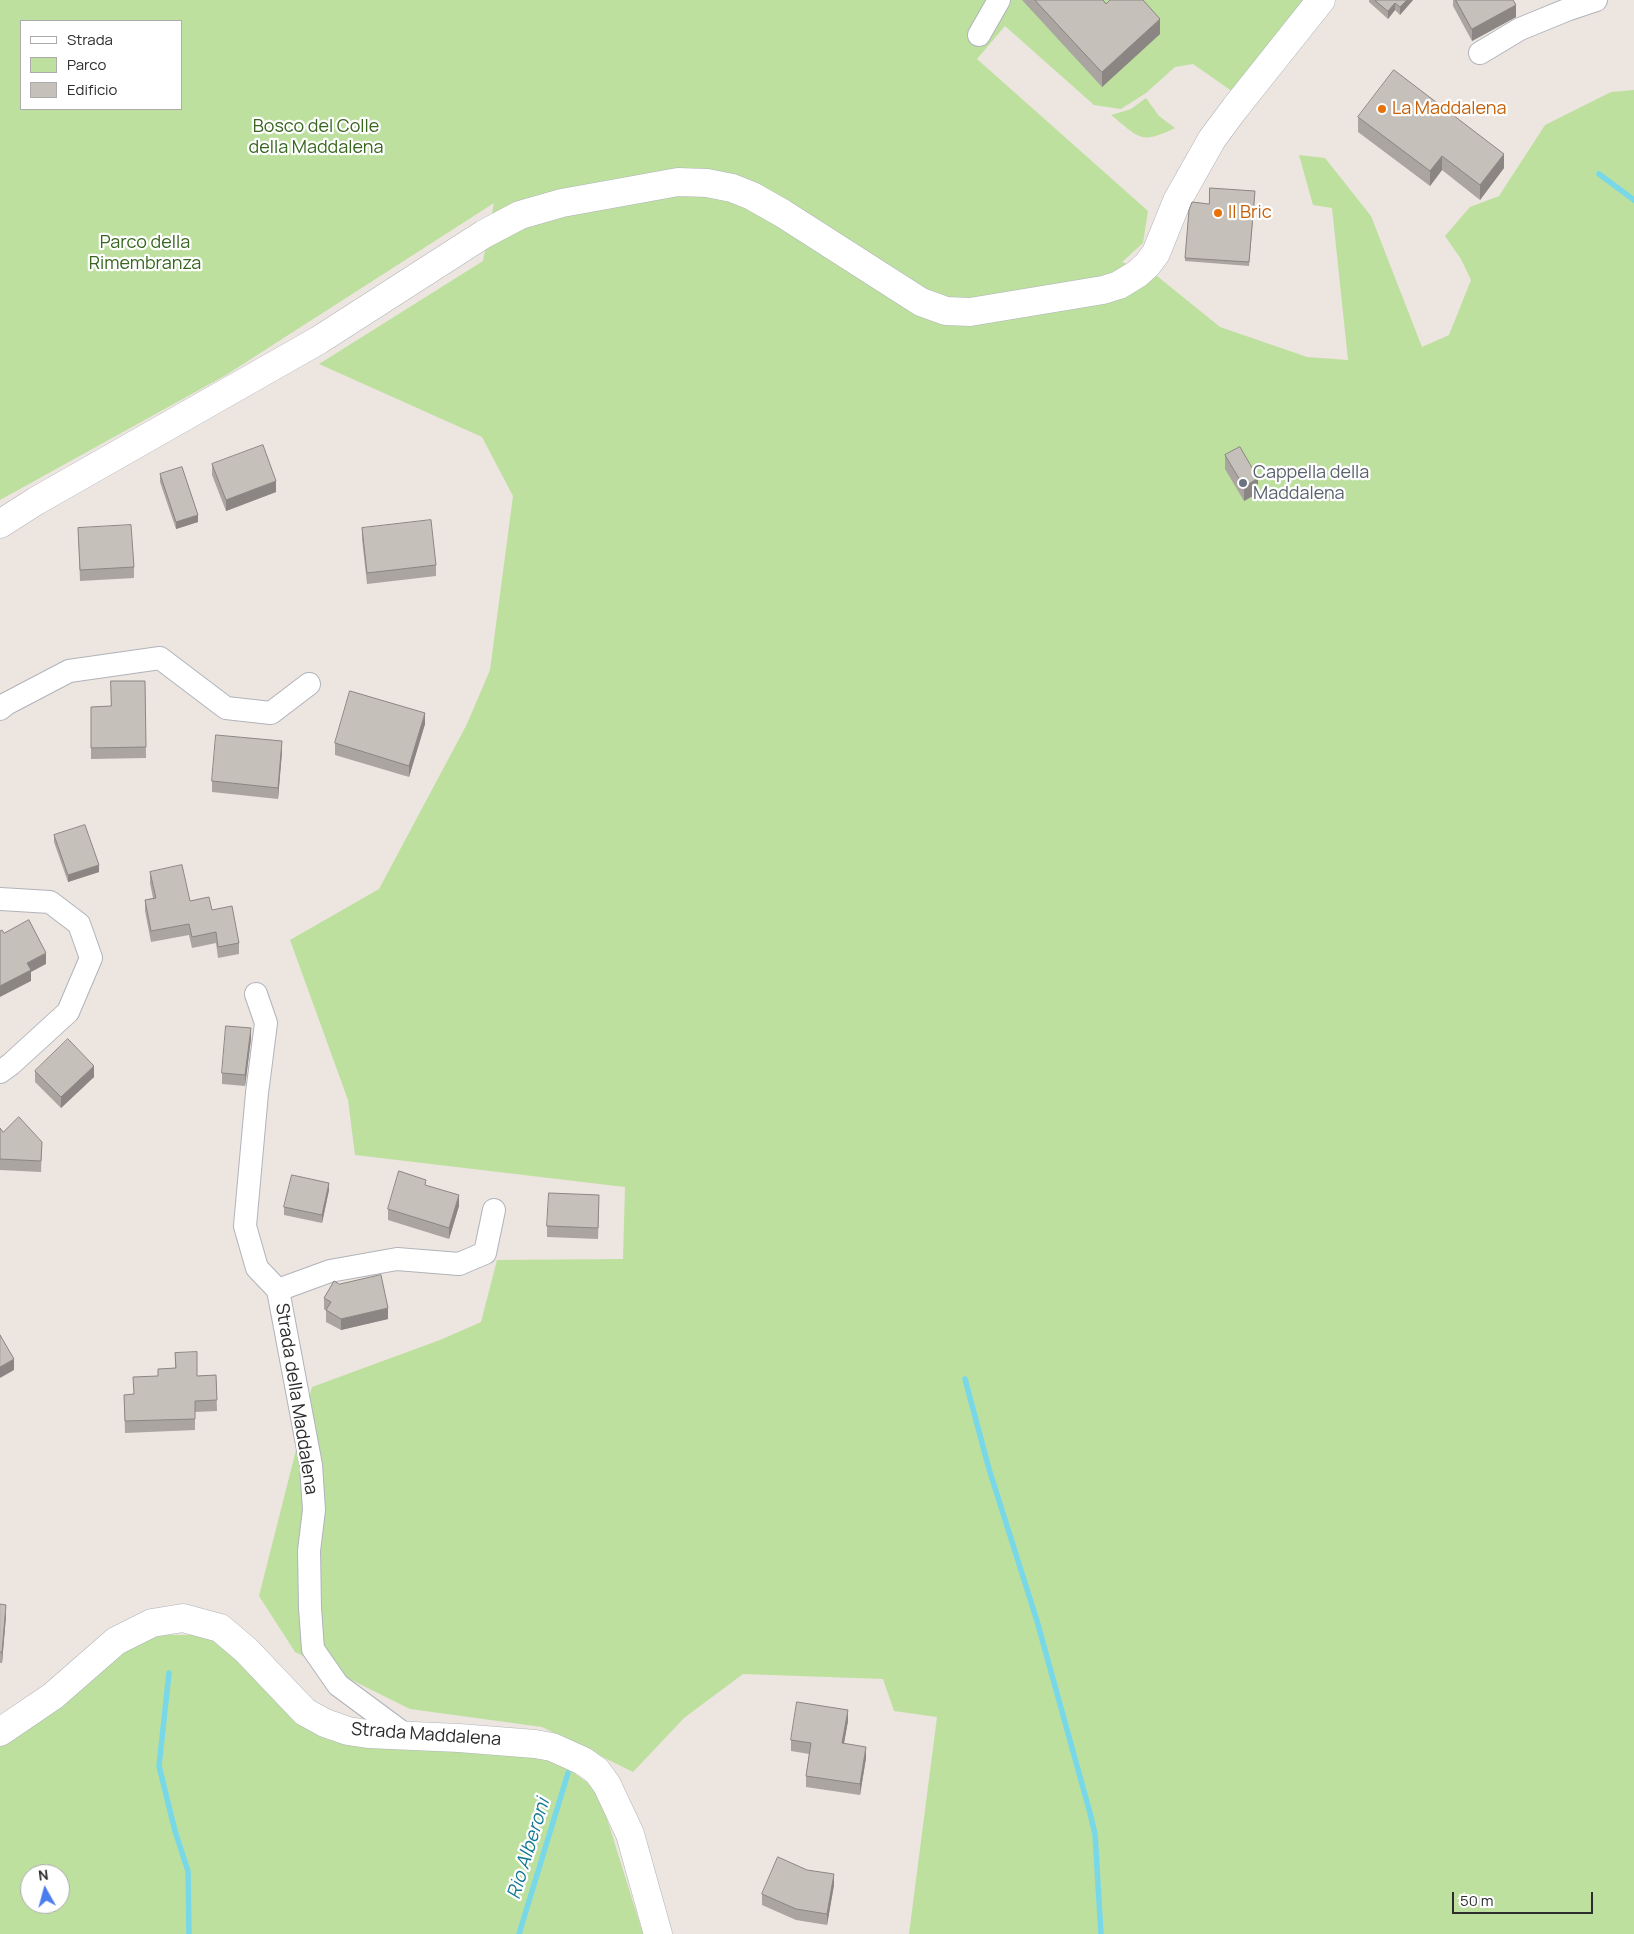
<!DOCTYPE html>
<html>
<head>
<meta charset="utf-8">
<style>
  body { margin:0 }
  #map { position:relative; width:1634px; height:1934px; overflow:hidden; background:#ede5df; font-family:Manrope,sans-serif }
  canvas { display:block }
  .legend { position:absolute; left:20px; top:20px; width:162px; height:90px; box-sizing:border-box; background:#fff; border:1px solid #ababab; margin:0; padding:6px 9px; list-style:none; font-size:15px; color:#2c2c2c }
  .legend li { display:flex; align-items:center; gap:10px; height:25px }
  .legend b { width:25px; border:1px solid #ababab }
  .north { position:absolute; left:20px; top:1864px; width:50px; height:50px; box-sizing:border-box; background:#fff; border:1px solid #ababab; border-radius:50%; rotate:353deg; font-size:14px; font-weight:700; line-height:20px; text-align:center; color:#2c2c2c }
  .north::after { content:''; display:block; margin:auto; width:18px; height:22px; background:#4a7eef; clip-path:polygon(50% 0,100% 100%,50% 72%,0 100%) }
  .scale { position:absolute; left:1452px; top:1892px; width:141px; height:22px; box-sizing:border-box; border:2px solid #2c2c2c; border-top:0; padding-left:6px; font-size:15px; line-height:18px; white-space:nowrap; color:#2c2c2c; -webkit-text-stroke:4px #fff; paint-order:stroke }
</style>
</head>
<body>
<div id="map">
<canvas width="1634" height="1934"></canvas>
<ul class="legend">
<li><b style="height:6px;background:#fff"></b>Strada</li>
<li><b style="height:14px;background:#bde09f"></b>Parco</li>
<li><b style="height:14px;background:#c6c0bb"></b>Edificio</li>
</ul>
<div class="north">N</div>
<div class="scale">50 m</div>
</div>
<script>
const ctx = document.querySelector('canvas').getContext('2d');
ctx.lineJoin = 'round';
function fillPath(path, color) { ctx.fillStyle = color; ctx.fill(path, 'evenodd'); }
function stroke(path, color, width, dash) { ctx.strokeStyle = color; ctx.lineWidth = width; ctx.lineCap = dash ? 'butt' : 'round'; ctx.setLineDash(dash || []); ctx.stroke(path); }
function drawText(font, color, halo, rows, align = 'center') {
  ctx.font = font + ' Manrope,sans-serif'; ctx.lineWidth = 4.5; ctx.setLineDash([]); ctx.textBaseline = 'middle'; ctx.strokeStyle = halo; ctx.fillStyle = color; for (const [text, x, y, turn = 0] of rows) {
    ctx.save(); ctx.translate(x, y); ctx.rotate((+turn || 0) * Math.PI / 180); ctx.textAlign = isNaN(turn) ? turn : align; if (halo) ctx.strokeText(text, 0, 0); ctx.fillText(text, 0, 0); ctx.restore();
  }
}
const green = new Path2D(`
  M 0,0 L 1307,0 L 1236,94 L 1193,64 L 1175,67 L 1146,93 L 1121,109 L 1094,105 L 1005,26 L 977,59 L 1148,211 L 1143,243 L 1122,262 L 1157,276 L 1220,327 L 1307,357 L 1348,360 L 1332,208 L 1313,205 L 1299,155 L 1325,158 L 1371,216 L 1422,347 L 1449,335 L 1471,280 L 1461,259 L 1445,236 L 1470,207 L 1499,196 L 1545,125 L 1611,92 L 1634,90 L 1634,1934 L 909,1934 L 937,1717 L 894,1711 L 883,1679 L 743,1674 L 684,1718 L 633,1772 L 542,1727 L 410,1709 L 295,1652 L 259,1596 L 312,1387 L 440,1340 L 481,1322 L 497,1260 L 623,1259 L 625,1187 L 355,1155 L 348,1100 L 290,940 L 379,889 L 467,724 L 490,670 L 513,496 L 482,437 L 319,364 L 483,261 L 494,203 L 226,375 L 0,500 ZM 21,21 L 181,21 L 181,109 L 21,109 Z
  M 1146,98 L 1159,116 L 1175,128 C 1140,145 1140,138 1111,115 L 1131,109 Z
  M 149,1635 L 204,1635 L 239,1654 L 285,1704 L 328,1740 L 549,1755 L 598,1790 L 643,1934 L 0,1934 L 0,1740 ZM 30,1874 L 60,1874 L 60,1904 L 30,1904 Z`);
const stream = new Path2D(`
  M 1599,174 L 1634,200
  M 965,1379 L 989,1469 L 1037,1621 L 1090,1813 L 1095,1834 L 1101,1934
  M 169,1673 L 159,1766 L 175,1831 L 188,1871 L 189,1934
  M 519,1934 L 568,1773`);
const street = new Path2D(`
  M 979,35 L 999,0
  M 1480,53 L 1520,29 L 1569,9 L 1596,0
  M 0,709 L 6,704 L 69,671 L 160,658 L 226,708 L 271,713 L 309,684
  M 0,899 L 50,902 L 79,924 L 91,958 L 68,1012 L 11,1064 L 0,1072
  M 256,994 L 266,1023 L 257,1093 L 245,1226 L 257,1268 L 278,1290
  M 407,1736 L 338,1685 L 313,1649 L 310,1608 L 309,1551 L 314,1510 L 311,1465 L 278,1290 L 330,1271 L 397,1259 L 459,1264 L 485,1253 L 494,1210`);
const secondary = new Path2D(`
  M 0,524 L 36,501 L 319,340 L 484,234 L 520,215 L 562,203 L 678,182 L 707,183 L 732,188 L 752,196 L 782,213 L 921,302 L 946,311 L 970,312 L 1103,290 L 1119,285 L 1137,274 L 1147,265 L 1156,253 L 1177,201 L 1212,139 L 1235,108 L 1321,0
  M 0,1732 L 53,1696 L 116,1641 L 152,1623 L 183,1618 L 220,1628 L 246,1650 L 305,1712 L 325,1723 L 348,1731 L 368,1734 L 459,1738 L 535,1744 L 552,1747 L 583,1761 L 597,1771 L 607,1785 L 630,1834 L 658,1934`);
const wall = new Path2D(`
  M 1022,0 L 1103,0 L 1106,4 L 1160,34 L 1102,87 Z
  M 1369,0 L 1413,0 L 1400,15 L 1395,10 L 1388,19 L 1369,2 Z
  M 1453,0 L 1513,0 L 1516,17 L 1472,41 L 1453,6 Z
  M 1358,117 L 1504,168 L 1480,200 L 1442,170 L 1430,186 L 1358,132 Z
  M 1255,195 L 1249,266 L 1185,261 L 1185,258 L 1209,204 Z
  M 1225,455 L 1258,493 L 1244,501 L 1225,469 Z
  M 212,464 L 276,492 L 226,511 L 212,475 Z
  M 160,474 L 198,522 L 176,529 L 160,482 Z
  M 78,528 L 134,567 L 134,578 L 80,581 Z
  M 362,528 L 436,565 L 436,576 L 367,584 L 362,539 Z
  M 145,681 L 146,758 L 91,759 L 91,707 L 111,706 Z
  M 425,724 L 409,777 L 335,755 L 335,743 Z
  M 282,752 L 278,799 L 212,792 L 212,781 Z
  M 54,835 L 99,872 L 68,882 L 54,842 Z
  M 150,872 L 190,901 L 212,910 L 239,943 L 239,954 L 218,958 L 216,943 L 192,948 L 189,935 L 151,942 L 145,911 L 145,900 L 153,898 L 150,883 Z
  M 251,1039 L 245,1086 L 222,1084 L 222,1073 Z
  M 35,1071 L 94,1077 L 61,1108 L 35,1082 Z
  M 0,1128 L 3,1132 L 42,1142 L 41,1172 L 0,1170 Z
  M 426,1185 L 459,1206 L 449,1239 L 388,1220 L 388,1209 Z
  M 329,1190 L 322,1223 L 284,1215 L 284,1207 Z
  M 599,1206 L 598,1239 L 547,1237 L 547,1226 Z
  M 324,1298 L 388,1319 L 341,1330 L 326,1322 L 326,1311 L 324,1309 Z
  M 175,1353 L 197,1376 L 216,1375 L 217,1411 L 195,1412 L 195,1430 L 125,1433 L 124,1395 L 133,1394 L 158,1376 L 175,1368 Z
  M 0,1604 L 6,1616 L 2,1663 L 0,1663 Z
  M 848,1721 L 844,1743 L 866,1758 L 860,1795 L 806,1787 L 806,1776 L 809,1754 L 791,1751 L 791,1740 Z
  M 834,1885 L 827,1925 L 796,1920 L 762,1905 L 762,1894 Z`);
const shadedWall = new Path2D(`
  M 1407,0 L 1413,0 L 1400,15 L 1400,7 Z
  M 1395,3 L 1395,10 L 1388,19 L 1388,11 Z
  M 1516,5 L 1516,17 L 1472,41 L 1472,29 Z
  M 1160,19 L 1160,34 L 1102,87 L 1102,72 Z
  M 1504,154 L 1504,168 L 1480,200 L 1480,185 Z
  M 1442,156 L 1442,170 L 1430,186 L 1430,171 Z
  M 1258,478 L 1258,493 L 1244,501 L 1244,487 Z
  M 276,481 L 276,492 L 226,511 L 226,500 Z
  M 198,515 L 198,522 L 176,529 L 176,522 Z
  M 425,713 L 425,724 L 409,777 L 409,766 Z
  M 282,741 L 282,752 L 278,799 L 278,788 Z
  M 99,865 L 99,872 L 68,882 L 68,875 Z
  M 46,953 L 46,964 L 31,972 L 31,981 L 0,997 L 0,986 L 27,963 Z
  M 251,1028 L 251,1039 L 245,1086 L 245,1075 Z
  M 94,1066 L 94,1077 L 61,1108 L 61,1097 Z
  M 329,1183 L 329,1190 L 322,1223 L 322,1215 Z
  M 459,1195 L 459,1206 L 449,1239 L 449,1228 Z
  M 388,1308 L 388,1319 L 341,1330 L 341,1319 Z
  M 14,1359 L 14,1370 L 0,1378 L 0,1367 Z
  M 6,1605 L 6,1616 L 2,1663 L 2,1652 Z
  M 848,1710 L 848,1721 L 842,1754 L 842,1743 Z
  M 866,1747 L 866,1758 L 860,1795 L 860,1784 Z
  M 834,1874 L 834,1885 L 827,1925 L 827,1914 Z`);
const building = new Path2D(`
  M 1035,0 L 1103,0 L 1106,4 L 1110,0 L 1143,0 L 1160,19 L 1102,72 Z
  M 1375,0 L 1407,0 L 1400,7 L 1395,3 L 1388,11 Z
  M 1456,0 L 1513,0 L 1516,5 L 1472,29 Z
  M 1394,70 L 1504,154 L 1480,185 L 1442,156 L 1430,171 L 1358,117 Z
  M 1210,188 L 1255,191 L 1249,262 L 1185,258 L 1189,210 L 1192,202 L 1209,204 Z
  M 263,445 L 276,481 L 226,500 L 212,464 Z
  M 1240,447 L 1258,478 L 1244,487 L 1225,455 Z
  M 182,467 L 198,515 L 176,522 L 160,474 Z
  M 431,520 L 436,565 L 367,573 L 362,528 Z
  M 131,525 L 134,567 L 80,570 L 78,528 Z
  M 111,681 L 145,681 L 146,747 L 91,748 L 91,707 L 111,706 Z
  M 350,691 L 425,713 L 409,766 L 335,743 Z
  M 216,735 L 282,741 L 278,788 L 212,781 Z
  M 85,825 L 99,865 L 68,875 L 54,835 Z
  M 182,865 L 190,901 L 209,897 L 212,910 L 232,906 L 239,943 L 218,947 L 216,932 L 192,937 L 189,924 L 151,931 L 145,900 L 156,898 L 150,872 Z
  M 29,920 L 46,953 L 27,963 L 31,970 L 0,986 L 0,931 L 2,930 L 4,933 Z
  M 226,1026 L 251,1028 L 245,1075 L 222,1073 Z
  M 68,1039 L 94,1066 L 61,1097 L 35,1071 Z
  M 19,1117 L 42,1142 L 41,1161 L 0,1159 L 0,1128 L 3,1132 Z
  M 399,1171 L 426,1180 L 425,1185 L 459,1195 L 449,1228 L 388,1209 Z
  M 292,1175 L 329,1183 L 322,1215 L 284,1207 Z
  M 549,1193 L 599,1195 L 598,1228 L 547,1226 Z
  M 381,1275 L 388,1308 L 341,1319 L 326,1310 L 331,1302 L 324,1298 L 334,1281 L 339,1284 Z
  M 0,1335 L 14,1359 L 0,1367 Z
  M 197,1352 L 197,1376 L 216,1375 L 217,1400 L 195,1401 L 195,1419 L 125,1421 L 124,1395 L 134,1394 L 133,1377 L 158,1376 L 158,1369 L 176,1368 L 175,1353 Z
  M 0,1604 L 6,1605 L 2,1652 L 0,1652 Z
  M 797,1702 L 848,1710 L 842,1743 L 866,1747 L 860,1784 L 806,1776 L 811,1743 L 791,1740 Z
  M 778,1857 L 807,1870 L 834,1874 L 827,1914 L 796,1909 L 762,1894 Z`);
const markers = [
  [1382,109,5,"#e8710a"],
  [1218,213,5,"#e8710a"],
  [1243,483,5,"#6b7280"]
];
const foodNames = [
  ["La Maddalena",1392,109],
  ["Il Bric",1228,213]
];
const parkNames = [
  ["Bosco del Colle",316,127],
  ["della Maddalena",316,148],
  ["Parco della",145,243],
  ["Rimembranza",145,264]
];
const worshipNames = [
  ["Cappella della",1253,473],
  ["Maddalena",1253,494]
];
const streetNames = [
  ["Strada della Maddalena",296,1399,81],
  ["Strada Maddalena",426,1735,4]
];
const waterNames = [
  ["Rio Alberoni",529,1849,-73]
];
fillPath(green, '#bde09f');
stroke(stream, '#79d8e8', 5.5);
stroke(street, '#b0b3bb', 24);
stroke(secondary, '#b0b3bb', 29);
stroke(street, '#fff', 22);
stroke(secondary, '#fff', 28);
fillPath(wall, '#aaa5a1');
fillPath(shadedWall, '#8b8683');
fillPath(building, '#c6c0bb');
stroke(building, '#8b8683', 1);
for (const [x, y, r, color] of markers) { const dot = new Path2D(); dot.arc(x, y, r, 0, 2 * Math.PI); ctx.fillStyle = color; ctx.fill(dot); stroke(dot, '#fff', 2); }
drawText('18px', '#c56008', '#fff', foodNames, 'left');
drawText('18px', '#37661f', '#fff', parkNames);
drawText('18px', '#5b616d', '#fff', worshipNames, 'left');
drawText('18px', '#2c2c2c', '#fff', streetNames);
drawText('italic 19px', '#167a96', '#fff', waterNames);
</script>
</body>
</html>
